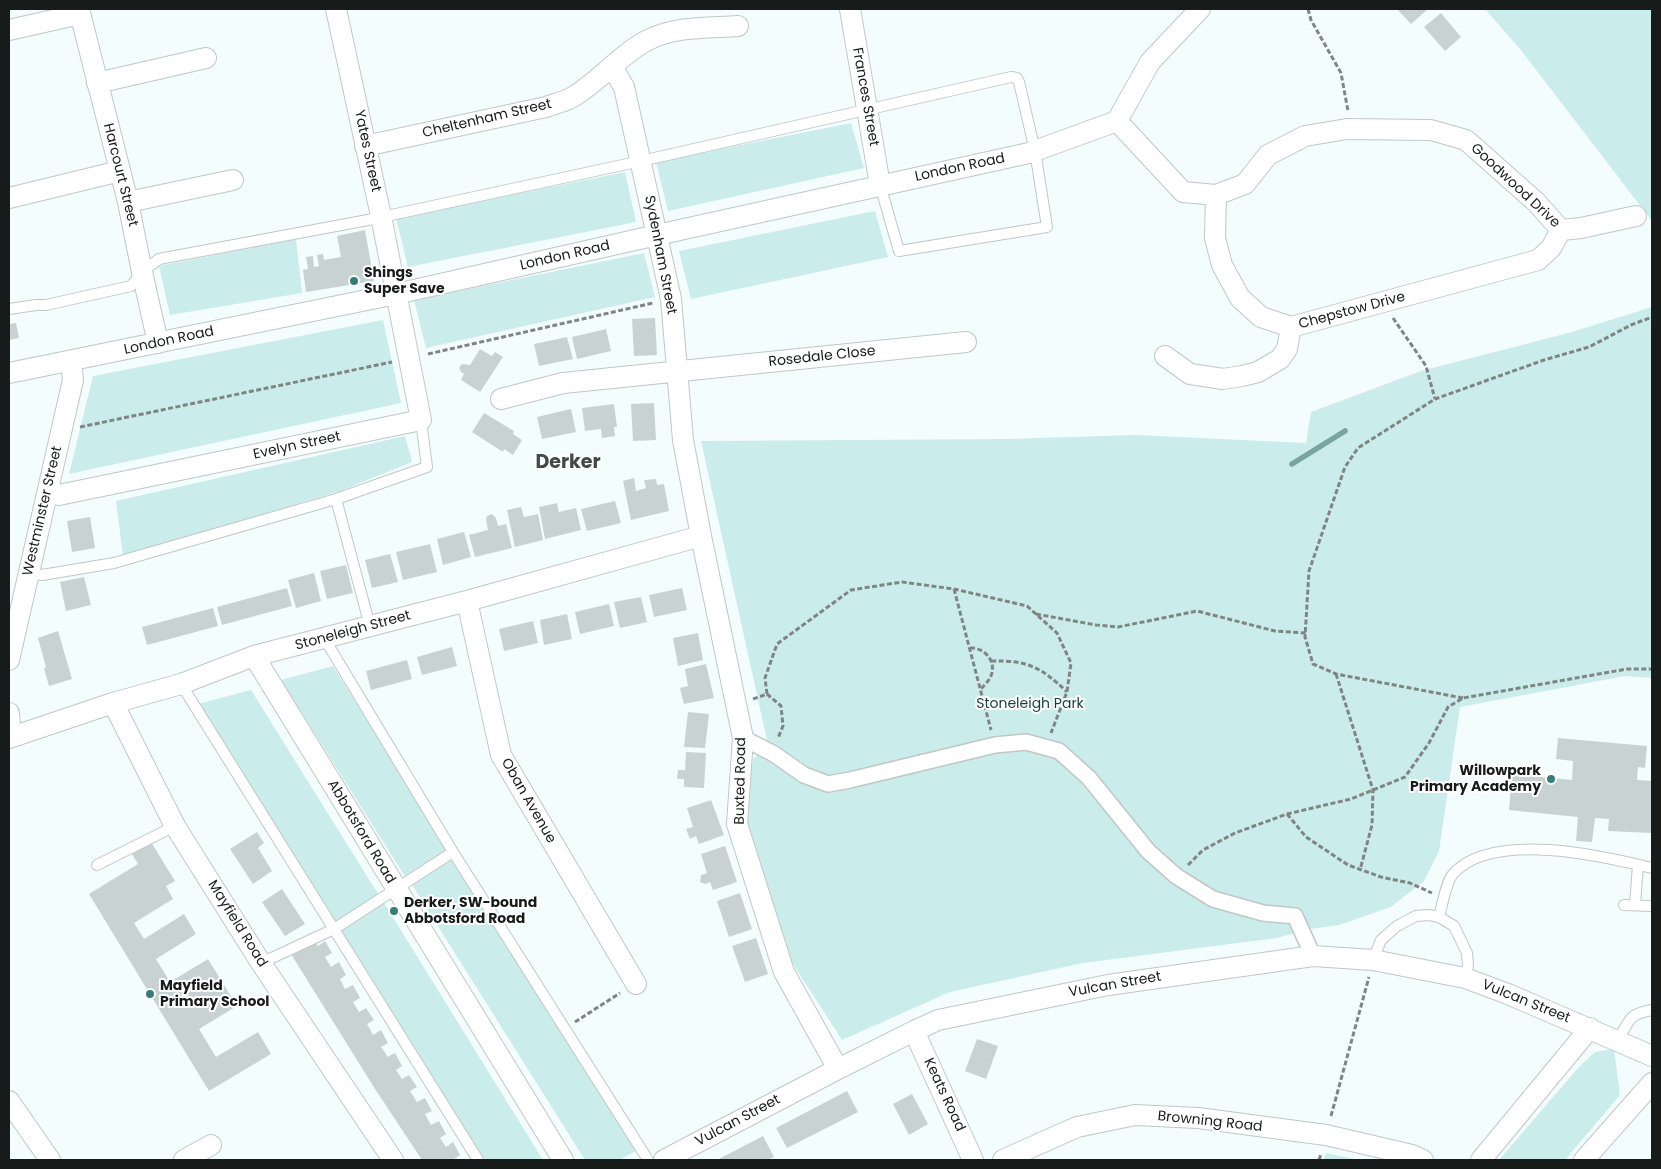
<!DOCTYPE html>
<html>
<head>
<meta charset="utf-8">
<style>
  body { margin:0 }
  #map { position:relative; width:1661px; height:1169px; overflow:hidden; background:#f4fdfd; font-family:Poppins,sans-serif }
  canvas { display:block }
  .frame { position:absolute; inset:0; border:10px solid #171b1a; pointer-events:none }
</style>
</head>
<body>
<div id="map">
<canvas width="1661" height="1169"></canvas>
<div class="frame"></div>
</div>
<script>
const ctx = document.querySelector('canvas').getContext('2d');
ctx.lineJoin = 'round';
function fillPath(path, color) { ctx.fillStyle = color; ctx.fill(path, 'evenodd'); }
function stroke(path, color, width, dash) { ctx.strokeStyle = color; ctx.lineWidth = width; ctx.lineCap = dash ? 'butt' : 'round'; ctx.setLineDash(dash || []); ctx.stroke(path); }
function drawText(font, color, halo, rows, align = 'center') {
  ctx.font = font + ' Poppins,sans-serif'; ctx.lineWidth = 4; ctx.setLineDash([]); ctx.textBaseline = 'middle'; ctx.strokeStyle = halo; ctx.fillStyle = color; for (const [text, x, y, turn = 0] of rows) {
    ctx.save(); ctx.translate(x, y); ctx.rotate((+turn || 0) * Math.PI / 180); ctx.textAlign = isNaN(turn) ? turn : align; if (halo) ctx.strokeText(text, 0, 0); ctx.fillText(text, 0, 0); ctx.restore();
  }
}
const green = new Path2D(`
  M 1485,9 L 1652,9 L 1652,221 L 1520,49 Z
  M 851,123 L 864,168 L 668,211 L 656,162 Z
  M 625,172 L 636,222 L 408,267 L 396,218 Z
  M 875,211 L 888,257 L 691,299 L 679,251 Z
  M 296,239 L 302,293 L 170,315 L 159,266 Z
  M 644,253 L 655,297 L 426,348 L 414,300 Z
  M 1652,307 L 1652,678 L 1625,676 L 1460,707 L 1439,851 L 1424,881 L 1391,907 L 1339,925 L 1310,929 L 1277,938 L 1083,963 L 950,992 L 842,1040 L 791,961 L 745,818 L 753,759 L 768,745 L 701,441 L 1008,439 L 1135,435 L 1306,443 L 1311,412 L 1421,371 L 1572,332 Z
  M 383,320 L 401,403 L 69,474 L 93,376 Z
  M 405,436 L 412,462 L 340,491 L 123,556 L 116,501 Z
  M 333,666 L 448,850 L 406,878 L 281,680 Z
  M 251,690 L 380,897 L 336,925 L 198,704 Z
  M 454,858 L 636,1151 L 619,1160 L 585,1160 L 412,885 Z
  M 384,903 L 543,1160 L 484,1160 L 341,930 Z
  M 1614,1049 L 1620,1095 L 1565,1160 L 1499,1160 L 1578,1068 L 1595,1052 Z
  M 1326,1153 L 1359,1160 L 1324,1160 Z`);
const stream = new Path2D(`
  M 1292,464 L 1345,431`);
const building = new Path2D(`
  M 1397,9 L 1428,9 L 1411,24 Z
  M 1441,13 L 1461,37 L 1445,51 L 1424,27 Z
  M 365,230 L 374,281 L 306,292 L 303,270 L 308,269 L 306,257 L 313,256 L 314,267 L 319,266 L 317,255 L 323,254 L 324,260 L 341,257 L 337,236 Z
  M 655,318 L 657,355 L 634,356 L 632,319 Z
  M 16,323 L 19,338 L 9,340 L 9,324 Z
  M 606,329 L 611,351 L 577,359 L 572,337 Z
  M 567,337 L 573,359 L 539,366 L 534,344 Z
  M 480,349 L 492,356 L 495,352 L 503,357 L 480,392 L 461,380 L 464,374 L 461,372 L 459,368 L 462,364 L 470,365 Z
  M 654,403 L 656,440 L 633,441 L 631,404 Z
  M 614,404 L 617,427 L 614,427 L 615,436 L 602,438 L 601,429 L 585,431 L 582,408 Z
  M 571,409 L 576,432 L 542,439 L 537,417 Z
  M 484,413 L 514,431 L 513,434 L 522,440 L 513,455 L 504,449 L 503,452 L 472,432 Z
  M 634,478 L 636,491 L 646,488 L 644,480 L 656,479 L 657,485 L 664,484 L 669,511 L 631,520 L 623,481 Z
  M 615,501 L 621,523 L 587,531 L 581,509 Z
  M 557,503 L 559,512 L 576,508 L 581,530 L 545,539 L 539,507 Z
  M 521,507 L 524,517 L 538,514 L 543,540 L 515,547 L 507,510 Z
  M 492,514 L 496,518 L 498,526 L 506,524 L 512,548 L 475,557 L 469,535 L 488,530 L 486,519 L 487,516 Z
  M 90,517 L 95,548 L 72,552 L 67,521 Z
  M 464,532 L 471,557 L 443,565 L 437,539 Z
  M 430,544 L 437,572 L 403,580 L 396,552 Z
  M 390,554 L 398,582 L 372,588 L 365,560 Z
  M 346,565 L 353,593 L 327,599 L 320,571 Z
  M 314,573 L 321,601 L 296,608 L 288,580 Z
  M 84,577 L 91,605 L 66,611 L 60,582 Z
  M 287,588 L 292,606 L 222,625 L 217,607 Z
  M 682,588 L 687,610 L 654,617 L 649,595 Z
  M 641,597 L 647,622 L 620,628 L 614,602 Z
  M 609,604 L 614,626 L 580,634 L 575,612 Z
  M 213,608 L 218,626 L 147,645 L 142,627 Z
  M 567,614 L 572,639 L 544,645 L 540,620 Z
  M 533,621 L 538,643 L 504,651 L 499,629 Z
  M 58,631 L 72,679 L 49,686 L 44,668 L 46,667 L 38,638 Z
  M 698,633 L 703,660 L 678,666 L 673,638 Z
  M 452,647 L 457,666 L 422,675 L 417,657 Z
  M 407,660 L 412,679 L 371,690 L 366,671 Z
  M 706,664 L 714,698 L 684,704 L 680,688 L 688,686 L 685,669 Z
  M 688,712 L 709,714 L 705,748 L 684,747 Z
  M 1558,738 L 1647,746 L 1645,768 L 1638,767 L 1637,780 L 1652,781 L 1652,833 L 1608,831 L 1609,819 L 1595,818 L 1592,842 L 1576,841 L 1578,817 L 1509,810 L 1512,774 L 1572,780 L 1573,761 L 1556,759 Z
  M 686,752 L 706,753 L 704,788 L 684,787 L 684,779 L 677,779 L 678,770 L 685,770 Z
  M 711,800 L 724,835 L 699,844 L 696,836 L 690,839 L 686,829 L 693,827 L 687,808 Z
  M 257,832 L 264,843 L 258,848 L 272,871 L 253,884 L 230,849 Z
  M 151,842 L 175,881 L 166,886 L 173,899 L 134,923 L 144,939 L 184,914 L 196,934 L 156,959 L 170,982 L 208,959 L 237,1006 L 199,1029 L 216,1057 L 258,1032 L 271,1054 L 209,1091 L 89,894 L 138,864 L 132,854 Z
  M 725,846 L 737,882 L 713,890 L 710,882 L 705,884 L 700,882 L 701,875 L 707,873 L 701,854 Z
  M 282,889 L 305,924 L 285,936 L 262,902 Z
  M 740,893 L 752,929 L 729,937 L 717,901 Z
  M 756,938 L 768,974 L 745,982 L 732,946 Z
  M 314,940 L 318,946 L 325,941 L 332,953 L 325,957 L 331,967 L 339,962 L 346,975 L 340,979 L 345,989 L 353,985 L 360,998 L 353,1002 L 359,1012 L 366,1008 L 374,1020 L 367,1024 L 371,1031 L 373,1035 L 381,1030 L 388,1043 L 381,1047 L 386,1054 L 387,1057 L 395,1053 L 402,1066 L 396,1070 L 402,1079 L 409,1075 L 417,1087 L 410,1091 L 417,1102 L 425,1098 L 432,1111 L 425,1114 L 431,1125 L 439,1121 L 446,1134 L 440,1138 L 446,1147 L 453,1142 L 460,1155 L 454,1159 L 455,1160 L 422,1160 L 375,1089 L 291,954 Z
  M 977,1039 L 998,1046 L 986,1079 L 965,1071 Z
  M 847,1091 L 858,1112 L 787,1148 L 776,1128 Z
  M 912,1094 L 928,1124 L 909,1135 L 893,1104 Z
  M 763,1136 L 774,1157 L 767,1160 L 717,1160 Z`);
const path = new Path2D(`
  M 1308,9 L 1311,20 L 1341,73 L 1348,111
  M 1393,318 L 1426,366 L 1435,399
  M 428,354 L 653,303
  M 80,427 L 392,362
  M 954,589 L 991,730
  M 1036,614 L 1096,625 L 1118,627 L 1197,611 L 1275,631 L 1306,633
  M 970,648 C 984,647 997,661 991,676 C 989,681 984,685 981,689
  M 991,661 C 1027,660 1041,667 1067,692
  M 1336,674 L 1373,790 L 1372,825 L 1360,870
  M 767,694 L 781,706 L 783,726 L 778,738
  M 1463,698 L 1336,674 L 1313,664 L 1305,637 L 1309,571 L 1345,467 L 1358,448 L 1435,399 L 1544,360 L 1589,347 L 1631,325 L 1652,317
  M 753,699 L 767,694 L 765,678 L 777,644 L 851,590 L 902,582 L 954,589 L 1027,606 L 1057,633 L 1071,663 L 1067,692 L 1051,733
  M 1287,814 L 1306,837 L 1348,865 L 1381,877 L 1410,883 L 1432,893
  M 1188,865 L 1203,850 L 1235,833 L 1287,814 L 1351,799 L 1405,777 L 1429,743 L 1448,707 L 1463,698 L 1627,669 L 1652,669
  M 575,1022 L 620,993
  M 1331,1116 L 1369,977
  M 1319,1160 L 1321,1154`);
const service = new Path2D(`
  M 9,309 L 36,305 L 46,305 L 131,286 L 142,272 L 159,259 L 368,220 L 641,161 L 1011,77 L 1017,78 L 1019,82 L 1035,151 L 1047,227 L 899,251 L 880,185
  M 336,499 L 370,626
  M 29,573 L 42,575 L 114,563 L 336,499 L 427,467 L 421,420
  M 324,638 L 453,852 L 648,1160
  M 181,684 L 478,1160
  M 97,865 L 175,826
  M 1624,905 L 1652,906
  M 1635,905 L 1638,865
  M 1439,917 C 1442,906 1446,882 1453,874 C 1492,830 1603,856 1652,868
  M 1373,960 L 1381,940 L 1397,926 L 1416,916 L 1429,915 L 1439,917 L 1454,926 L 1467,953 L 1468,966 L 1465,978
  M 261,963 L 334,929 L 453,852
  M 1618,1041 C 1629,1021 1628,1014 1652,1010`);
const pedestrian = new Path2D(`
  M 743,738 L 774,754 L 804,775 L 828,784 L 850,780 L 995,745 L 1026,742 L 1059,751 L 1089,778 L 1148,851 L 1176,876 L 1213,899 L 1263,913 L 1295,916 L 1313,956`);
const minor = new Path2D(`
  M 79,9 L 128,202 L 142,272 L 158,343
  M 850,9 L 880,185
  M 9,30 L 80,14
  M 612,67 L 624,87 L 671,299 L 683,440 L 701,536 L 743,738 L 737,824 L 784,972 L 838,1069
  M 97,83 L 206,58
  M 1117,121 L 1183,192 L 1216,195 L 1245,184 L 1268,155 L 1305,136 L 1347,129 L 1431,130 L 1466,140 L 1536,202 L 1561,230 L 1581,228 L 1636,216
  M 1117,121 L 1150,62 L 1200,9
  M 365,146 L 546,107 C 554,104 563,102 571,98 C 599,82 619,55 648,40 C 675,26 708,28 738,26
  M 1216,195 L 1215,238 L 1222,265 L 1240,298 L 1261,317 L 1291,327 L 1538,260 L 1551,248 L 1561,230
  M 9,198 L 120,171
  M 128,202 L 233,180
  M 1165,356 L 1190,374 L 1223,379 L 1242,376 L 1258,372 L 1280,359 L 1287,349 L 1291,327
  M 9,373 L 396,294 L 657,235 L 1029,153 L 1117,121
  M 501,399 L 563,383 L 966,342
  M 48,493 L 59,495 L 421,420 L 381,216 L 336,9
  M 467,601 L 501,755 L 636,984
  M 254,656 L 563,1160
  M 9,660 L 73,380 L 71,361
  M 113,703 L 175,826 L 261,963 L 393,1160
  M 9,713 L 11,737
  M 9,738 L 113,703 L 181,684 L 254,656 L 467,601 L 701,536
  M 914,1031 L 973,1160
  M 9,1101 L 50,1160
  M 184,1160 L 211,1145
  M 664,1160 L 838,1069 L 914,1031 L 938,1020 L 1108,985 L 1313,956 L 1373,960 L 1465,978 L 1508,994 L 1652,1056
  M 1003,1160 L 1077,1127 L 1135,1115 L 1198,1118 L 1326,1135 L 1412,1155 L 1423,1160
  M 1481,1160 L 1590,1028
  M 1584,1160 L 1652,1083`);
const markers = [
  [354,281,5,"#357d7a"],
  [1551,779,5,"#357d7a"],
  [394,911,5,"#357d7a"],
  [150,994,5,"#357d7a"]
];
const streetNames = [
  ["Frances Street",865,97,80],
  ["Cheltenham Street",487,119,-13],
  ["Yates Street",367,151,78],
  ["London Road",960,168,-12],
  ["Harcourt Street",120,175,76],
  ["Goodwood Drive",1515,186,43],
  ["Sydenham Street",660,255,79],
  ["London Road",565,256,-13],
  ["Chepstow Drive",1352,311,-15],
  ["London Road",169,341,-12],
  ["Rosedale Close",822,357,-6],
  ["Evelyn Street",297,446,-12],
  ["Westminster Street",43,511,-77],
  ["Stoneleigh Street",353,631,-15],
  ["Buxted Road",741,781,-89],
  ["Oban Avenue",528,801,60],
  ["Abbotsford Road",361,832,59],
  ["Mayfield Road",237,924,58],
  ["Vulcan Street",1115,985,-10],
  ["Vulcan Street",1526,1002,22],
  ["Keats Road",944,1095,65],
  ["Vulcan Street",738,1121,-28],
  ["Browning Road",1210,1122,6]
];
const poiNames = [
  ["Shings",364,273],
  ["Super Save",364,289],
  ["Willowpark",1541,771,"right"],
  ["Primary Academy",1541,787,"right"],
  ["Derker, SW-bound",404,903],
  ["Abbotsford Road",404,919],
  ["Mayfield",160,986],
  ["Primary School",160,1002]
];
const parkNames = [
  ["Stoneleigh Park",1030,704]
];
const districtNames = [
  ["Derker",568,463]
];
fillPath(green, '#caecea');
stroke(stream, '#7aa4a2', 5.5);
fillPath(building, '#c9d2d2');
stroke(service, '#bfc8c7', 12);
stroke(pedestrian, '#bfc8c7', 18);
stroke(minor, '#bfc8c7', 22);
stroke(path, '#7f8584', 3, [5, 2.5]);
stroke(service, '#fff', 10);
stroke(pedestrian, '#fff', 15);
stroke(minor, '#fff', 20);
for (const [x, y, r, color] of markers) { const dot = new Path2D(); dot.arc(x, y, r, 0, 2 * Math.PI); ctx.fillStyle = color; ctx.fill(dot); stroke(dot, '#fff', 2); }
drawText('14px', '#171b1a', '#fff', streetNames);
drawText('bold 14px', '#171b1a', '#fff', poiNames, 'left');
drawText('14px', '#153e3d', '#fff', parkNames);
drawText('bold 19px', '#424949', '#fff', districtNames);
</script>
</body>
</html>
